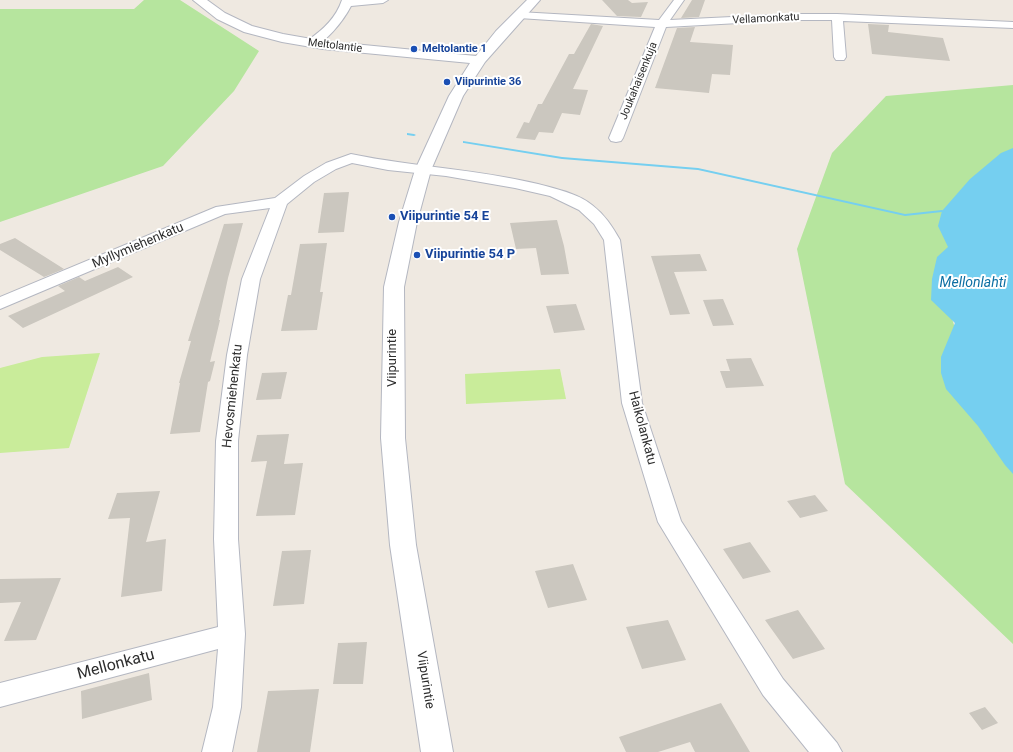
<!DOCTYPE html>
<html>
<head>
<meta charset="utf-8">
<style>
  body { margin:0 }
  canvas { display:block; background:#efe9e1 }
</style>
</head>
<body>
<canvas width="1013" height="752"></canvas>
<script>
const ctx = document.querySelector('canvas').getContext('2d');
ctx.lineJoin = 'round';
function fillPath(path, color) { ctx.fillStyle = color; ctx.fill(path, 'evenodd'); }
function stroke(path, color, width, dash) { ctx.strokeStyle = color; ctx.lineWidth = width; ctx.lineCap = dash ? 'butt' : 'round'; ctx.setLineDash(dash || []); ctx.stroke(path); }
function drawText(font, color, halo, rows, align = 'center') {
  ctx.font = font + ' Roboto,sans-serif'; ctx.lineWidth = 4; ctx.setLineDash([]); ctx.textBaseline = 'middle'; ctx.strokeStyle = halo; ctx.fillStyle = color; for (const [text, x, y, turn = 0] of rows) {
    ctx.save(); ctx.translate(x, y); ctx.rotate((+turn || 0) * Math.PI / 180); ctx.textAlign = isNaN(turn) ? turn : align; if (halo) ctx.strokeText(text, 0, 0); ctx.fillText(text, 0, 0); ctx.restore();
  }
}
const green = new Path2D(`
  M 144,0 L 180,0 L 259,51 L 234,91 L 163,166 L 0,222 L 0,9 L 134,9 Z
  M 1013,85 L 1013,163 L 990,197 L 936,268 L 960,344 L 1013,464 L 1013,644 L 845,484 L 797,249 L 832,153 L 886,96 Z`);
const pitch = new Path2D(`
  M 100,353 L 69,448 L 0,453 L 0,368 L 42,357 Z
  M 560,369 L 566,399 L 466,404 L 465,374 Z`);
const water = new Path2D(`
  M 1013,148 L 1013,474 L 1005,465 L 978,426 L 946,389 L 941,373 L 941,357 L 955,323 L 931,300 L 932,279 L 937,257 L 948,247 L 938,226 L 942,211 L 970,179 L 1001,153 Z`);
const stream = new Path2D(`
  M 407,133 L 414,134 L 416,135 L 414,136 L 407,135 Z
  M 463,141 L 562,157 L 698,168 L 905,214 L 942,210 L 944,211 L 942,212 L 905,216 L 698,170 L 562,159 L 464,143 L 463,143 Z`);
const building = new Path2D(`
  M 602,0 L 628,0 L 632,3 L 648,2 L 641,17 L 617,16 Z
  M 692,0 L 705,0 L 699,17 L 681,18 Z
  M 591,24 L 603,26 L 573,89 L 588,90 L 580,115 L 562,113 L 553,133 L 539,132 L 535,140 L 516,138 L 524,122 L 529,123 L 538,104 L 542,104 L 569,54 L 574,54 Z
  M 868,24 L 889,25 L 888,32 L 943,38 L 950,61 L 872,54 Z
  M 695,27 L 690,42 L 733,45 L 730,75 L 712,74 L 709,93 L 655,88 L 677,28 Z
  M 349,192 L 344,232 L 318,233 L 324,193 Z
  M 557,220 L 564,246 L 569,274 L 541,275 L 536,248 L 516,249 L 510,223 Z
  M 243,223 L 228,278 L 219,320 L 220,320 L 210,362 L 215,361 L 210,381 L 208,382 L 200,432 L 170,434 L 180,383 L 179,383 L 191,341 L 188,341 L 224,224 Z
  M 15,238 L 64,269 L 44,277 L 0,250 L 0,244 Z
  M 327,243 L 320,292 L 323,292 L 317,330 L 281,331 L 288,295 L 291,295 L 300,244 Z
  M 700,254 L 707,271 L 674,272 L 690,314 L 670,315 L 651,256 Z
  M 118,267 L 133,277 L 23,328 L 8,316 L 65,291 L 58,286 L 79,277 L 85,281 Z
  M 723,299 L 734,325 L 713,326 L 703,300 Z
  M 576,304 L 585,330 L 554,333 L 546,306 Z
  M 751,358 L 764,386 L 726,388 L 720,371 L 730,371 L 726,359 Z
  M 287,372 L 281,399 L 256,400 L 262,373 Z
  M 289,434 L 284,464 L 303,463 L 295,515 L 256,516 L 267,461 L 251,462 L 257,435 Z
  M 160,491 L 146,542 L 166,539 L 162,591 L 121,597 L 130,518 L 108,519 L 117,493 Z
  M 815,495 L 828,511 L 800,518 L 787,501 Z
  M 750,542 L 771,572 L 743,579 L 723,549 Z
  M 311,550 L 304,604 L 273,606 L 282,551 Z
  M 573,564 L 587,600 L 548,608 L 535,571 Z
  M 61,578 L 36,640 L 4,641 L 21,602 L 0,603 L 0,579 Z
  M 798,610 L 825,649 L 793,659 L 765,620 Z
  M 668,620 L 686,660 L 642,669 L 626,627 Z
  M 367,642 L 363,684 L 333,684 L 338,643 Z
  M 149,673 L 152,700 L 82,719 L 81,691 Z
  M 319,689 L 310,752 L 257,752 L 268,691 Z
  M 721,703 L 750,752 L 695,752 L 690,742 L 658,752 L 626,752 L 619,737 Z
  M 985,707 L 998,723 L 982,730 L 969,713 Z`);
const street = new Path2D(`
  M 342,0 L 388,0 L 383,3 L 351,6 C 345,18 323,49 308,46 L 306,43 L 308,40 C 323,30 336,18 342,0 Z
  M 674,0 L 684,0 L 670,20 L 794,14 L 837,14 L 1013,22 L 1013,28 L 843,21 L 846,57 L 844,60 L 836,60 L 834,57 L 832,20 L 794,20 L 666,27 L 623,138 L 621,141 L 616,142 L 611,141 L 609,138 L 655,27 L 519,18 L 513,15 L 519,12 L 659,20 Z
  M 351,154 C 413,167 476,169 538,184 C 556,189 577,193 592,205 C 605,215 612,226 620,240 L 642,403 L 681,521 L 783,679 L 837,743 L 842,752 L 809,752 L 763,695 L 658,522 L 622,403 L 604,240 L 594,224 L 579,210 L 550,196 L 515,188 L 446,176 L 388,170 L 352,163 L 336,169 L 314,182 L 287,204 L 260,279 L 247,355 L 238,441 L 238,539 L 245,634 L 241,707 L 232,752 L 202,752 L 213,707 L 218,649 L 0,707 L 0,683 L 218,627 L 214,539 L 216,441 L 227,355 L 242,279 L 270,208 L 225,214 L 0,309 L 0,297 L 216,207 L 275,198 L 304,176 L 326,163 Z`);
const secondary = new Path2D(`
  M 193,0 L 207,0 L 225,13 L 252,26 L 283,34 L 323,41 L 476,56 L 496,31 L 527,0 L 540,0 L 485,62 L 463,96 L 431,170 L 417,222 L 404,287 L 405,438 L 416,545 L 453,752 L 421,752 L 390,545 L 381,438 L 384,287 L 399,222 L 415,170 L 449,96 L 470,63 L 323,49 L 282,42 L 244,32 L 217,19 Z`);
const markers = [
  [414,49,4,"#1a4fb4"],
  [447,82,4,"#1a4fb4"],
  [392,217,4,"#1a4fb4"],
  [417,255,4,"#1a4fb4"]
];
const farStreetnames = [
  ["Vellamonkatu",766,19,-3],
  ["Meltolantie",335,46,7],
  ["Joukahaisenkuja",639,81,-68]
];
const farTransitnames = [
  ["Meltolantie 1",422,49],
  ["Viipurintie 36",455,82]
];
const transitNames = [
  ["Viipurintie 54 E",400,217],
  ["Viipurintie 54 P",425,255]
];
const streetNames = [
  ["Myllymiehenkatu",138,246,-23],
  ["Viipurintie",393,358,-90],
  ["Hevosmiehenkatu",233,396,-84],
  ["Haikolankatu",642,428,75],
  ["Viipurintie",425,680,81]
];
const waterNames = [
  ["Mellonlahti",973,283]
];
const nearStreetnames = [
  ["Mellonkatu",116,665,-15]
];
fillPath(green, '#b6e59e');
fillPath(pitch, '#c9ec9a');
fillPath(water, '#75cff0');
fillPath(stream, '#75cff0');
fillPath(building, '#cbc7bf');
stroke(street, '#b4b7c1', 2);
stroke(secondary, '#b4b7c1', 2);
fillPath(street, '#fff');
fillPath(secondary, '#fff');
for (const [x, y, r, color] of markers) { const dot = new Path2D(); dot.arc(x, y, r, 0, 2 * Math.PI); ctx.fillStyle = color; ctx.fill(dot); stroke(dot, '#fff', 1.5); }
drawText('11px', '#2e2e2e', '#fff', farStreetnames);
drawText('bold 11px', '#164399', '#fff', farTransitnames, 'left');
drawText('bold 13px', '#164399', '#fff', transitNames, 'left');
drawText('13px', '#2e2e2e', '#fff', streetNames);
drawText('italic 14px', '#0d6fa3', '#fff', waterNames);
drawText('16px', '#2e2e2e', '#fff', nearStreetnames);
</script>
</body>
</html>
